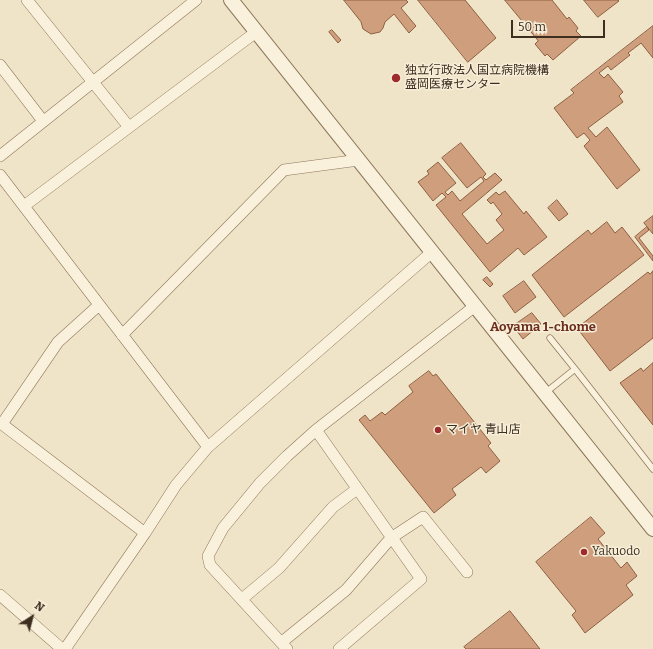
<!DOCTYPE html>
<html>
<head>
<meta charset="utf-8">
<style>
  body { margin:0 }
  #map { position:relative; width:653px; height:649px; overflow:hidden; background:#f0e4c8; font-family:Bitter,serif }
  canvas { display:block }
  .north { position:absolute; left:12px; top:597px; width:40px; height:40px; -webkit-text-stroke:3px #f7eed8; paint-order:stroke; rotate:36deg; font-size:11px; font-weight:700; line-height:16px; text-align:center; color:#3d2e20 }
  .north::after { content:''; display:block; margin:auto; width:14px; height:18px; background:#3d2e20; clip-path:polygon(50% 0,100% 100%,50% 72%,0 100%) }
  .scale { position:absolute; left:511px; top:20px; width:94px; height:18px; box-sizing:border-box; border:2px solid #3d2e20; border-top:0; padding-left:5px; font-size:12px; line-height:14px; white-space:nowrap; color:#3d2e20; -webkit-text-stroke:3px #f7eed8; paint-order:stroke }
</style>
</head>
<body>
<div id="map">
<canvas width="653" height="649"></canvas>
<div class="north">N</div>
<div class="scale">50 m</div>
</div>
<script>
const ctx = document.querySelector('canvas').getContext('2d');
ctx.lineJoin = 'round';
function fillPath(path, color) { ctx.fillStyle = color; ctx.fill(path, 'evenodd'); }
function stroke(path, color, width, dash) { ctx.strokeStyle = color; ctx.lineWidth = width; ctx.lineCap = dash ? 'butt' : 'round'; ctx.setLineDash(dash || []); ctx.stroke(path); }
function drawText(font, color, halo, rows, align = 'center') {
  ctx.font = font + ' Bitter,"Noto Sans JP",serif'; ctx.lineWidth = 3; ctx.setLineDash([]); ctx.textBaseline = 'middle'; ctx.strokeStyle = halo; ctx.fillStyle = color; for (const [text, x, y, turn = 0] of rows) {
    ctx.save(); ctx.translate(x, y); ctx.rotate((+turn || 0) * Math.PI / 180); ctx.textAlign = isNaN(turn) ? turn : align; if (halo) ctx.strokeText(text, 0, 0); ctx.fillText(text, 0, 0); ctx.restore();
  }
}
const building = new Path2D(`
  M 344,0 L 406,0 L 408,2 L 401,8 L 416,26 L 409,33 L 394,14 L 385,22 L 383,28 L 380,32 L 371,34 L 363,29 L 361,22 Z
  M 418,0 L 465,0 L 496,38 L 468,62 Z
  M 505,0 L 552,0 L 567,19 L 569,17 L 578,28 L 576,31 L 581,36 L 553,60 L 547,54 L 545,56 L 535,44 L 538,41 Z
  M 584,0 L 618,0 L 619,1 L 598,17 Z
  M 653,26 L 653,58 L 641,43 L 628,53 L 630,55 L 611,70 L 608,66 L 599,73 L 604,78 L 608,74 L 623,92 L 619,96 L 623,102 L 588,128 L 596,137 L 607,127 L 640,170 L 617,189 L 584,146 L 590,140 L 584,133 L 577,138 L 554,108 L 574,93 L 571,90 Z
  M 332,30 L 341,40 L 338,43 L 329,32 Z
  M 461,143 L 486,174 L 483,177 L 486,180 L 495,173 L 502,180 L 462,214 L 487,244 L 504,230 L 496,220 L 502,214 L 493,202 L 491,204 L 487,200 L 496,192 L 499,195 L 505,191 L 524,214 L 526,211 L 547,237 L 524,255 L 518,248 L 490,272 L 436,205 L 446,197 L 442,193 L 433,201 L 418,182 L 429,174 L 427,171 L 438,162 L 456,183 L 445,192 L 448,195 L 452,191 L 460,201 L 484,181 L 481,177 L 467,188 L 442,158 Z
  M 557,200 L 568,214 L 559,221 L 548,208 Z
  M 653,216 L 653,234 L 644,223 Z
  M 607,222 L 615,233 L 622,227 L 644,255 L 564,317 L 532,275 L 588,230 L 591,234 Z
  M 647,227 L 649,230 L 639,238 L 653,256 L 653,261 L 635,237 Z
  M 653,271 L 653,338 L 610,371 L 577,328 L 648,272 L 650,274 Z
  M 487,277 L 493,284 L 490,287 L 483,280 Z
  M 524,281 L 536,297 L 515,313 L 503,296 Z
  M 532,313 L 541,324 L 523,339 L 513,326 Z
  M 653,363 L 653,425 L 620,383 L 641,368 L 643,371 Z
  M 429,371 L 433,376 L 436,374 L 491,443 L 488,446 L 500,461 L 486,473 L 481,467 L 452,489 L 456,495 L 434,513 L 359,420 L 365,415 L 370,421 L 382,412 L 385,415 L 413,392 L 409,386 Z
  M 591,517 L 605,533 L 598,539 L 621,568 L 627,562 L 637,576 L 626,585 L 633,595 L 585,633 L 572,615 L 576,611 L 536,562 Z
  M 510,611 L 540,649 L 466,649 L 464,647 Z`);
const service = new Path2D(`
  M 575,369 L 653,469
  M 545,393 L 575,369 L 550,338`);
const minor = new Path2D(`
  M 27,0 L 129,127
  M 0,65 L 43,121
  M 0,156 L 196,0
  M 0,175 L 208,447
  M 24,206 L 256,32
  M 99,305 L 58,342 L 2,424 L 145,533
  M 122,335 L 284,170 L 359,160
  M 316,430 L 421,579 L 339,649
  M 0,595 L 62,649
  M 242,599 L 279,568 L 333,507 L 357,489
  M 282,642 L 346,590 L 391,538 L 423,517 L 467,572
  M 65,649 L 145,533 L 176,485 L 208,447 L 432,252
  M 287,649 L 210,565 L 208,556 L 223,528 L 260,483 L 287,456 L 316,430 L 475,306`);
const tertiary = new Path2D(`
  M 231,0 L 653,529`);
const markers = [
  [396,78,5,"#9e2a2b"],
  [438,430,4,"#9e2a2b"],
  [584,552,4,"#9e2a2b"]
];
const poiNames = [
  ["独立行政法人国立病院機構",405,71],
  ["盛岡医療センター",405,85],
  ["マイヤ 青山店",446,430],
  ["Yakuodo",592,552]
];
const neighbourhoodNames = [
  ["Aoyama 1-chome",543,327]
];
fillPath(building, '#cf9f7d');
stroke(building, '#8d5f41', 1);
stroke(service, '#8d765c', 7);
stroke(minor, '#8d765c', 12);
stroke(tertiary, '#8d765c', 16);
stroke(service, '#faf1dc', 5.5);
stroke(minor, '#faf1dc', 11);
stroke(tertiary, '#faf1dc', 14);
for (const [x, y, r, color] of markers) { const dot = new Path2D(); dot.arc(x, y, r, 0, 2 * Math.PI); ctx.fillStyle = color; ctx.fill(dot); stroke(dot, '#f7eed8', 1.5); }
drawText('12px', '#3d2e20', '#f7eed8', poiNames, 'left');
drawText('bold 13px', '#6b2e1e', '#f7eed8', neighbourhoodNames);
</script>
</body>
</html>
